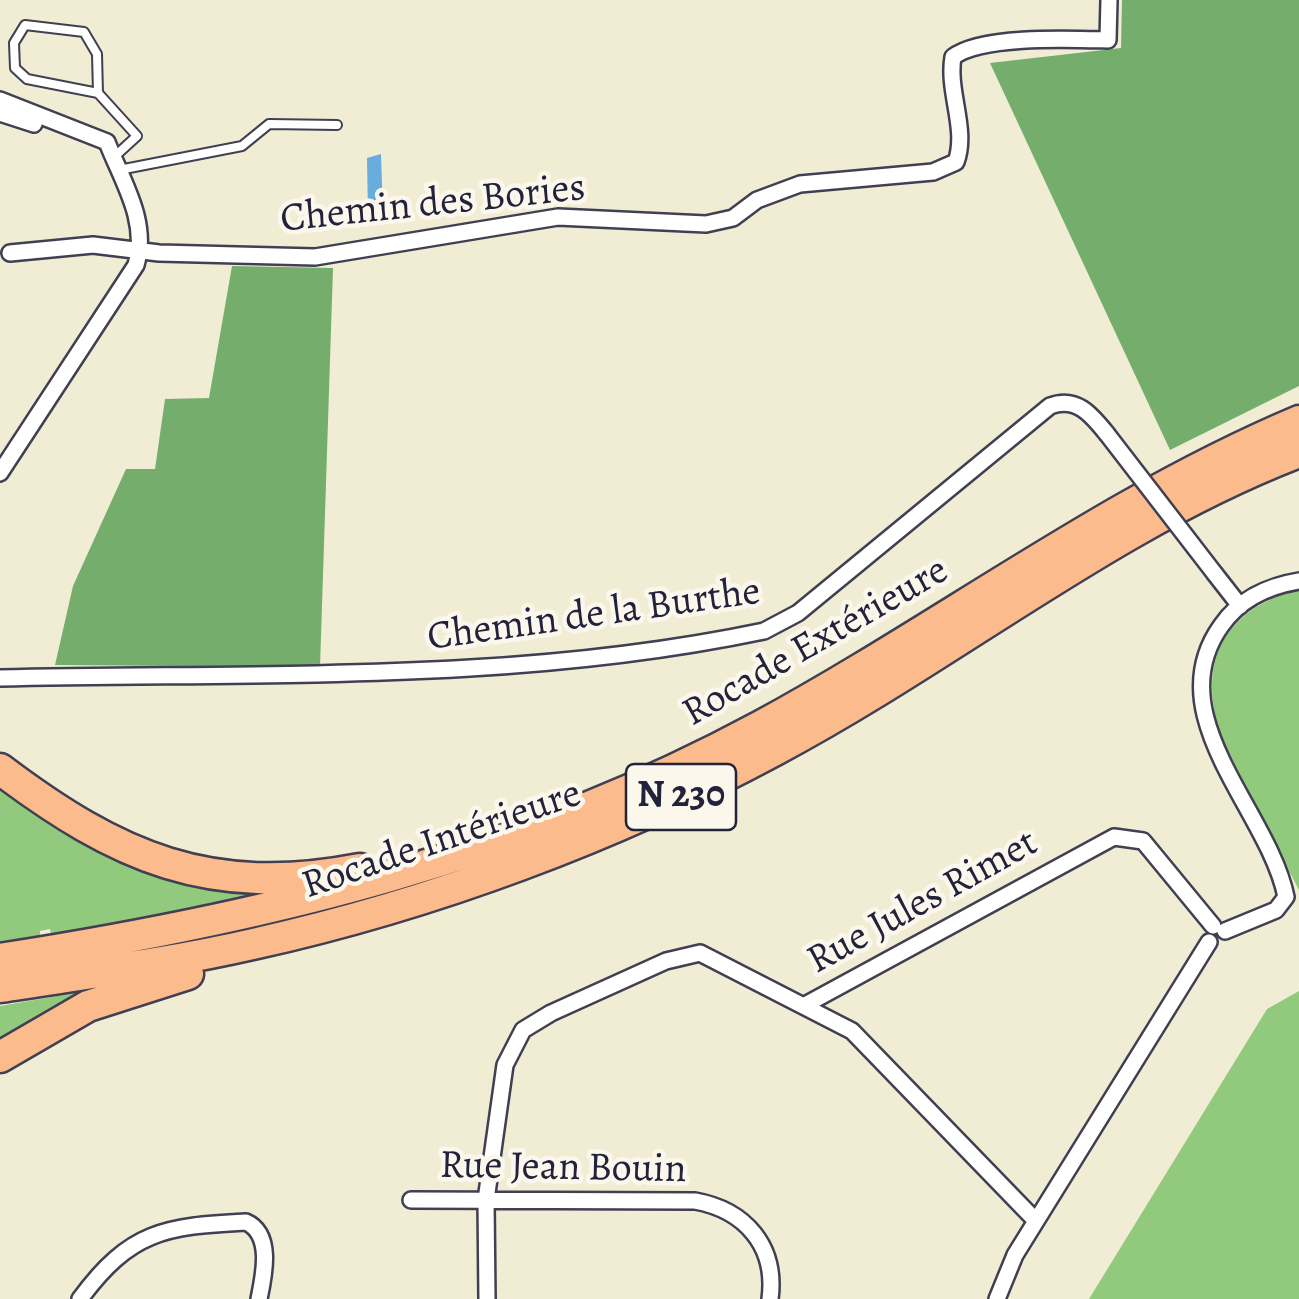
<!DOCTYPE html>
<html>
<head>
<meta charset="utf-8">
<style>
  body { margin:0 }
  canvas { display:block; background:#f1ecd4 }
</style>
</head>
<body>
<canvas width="1299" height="1299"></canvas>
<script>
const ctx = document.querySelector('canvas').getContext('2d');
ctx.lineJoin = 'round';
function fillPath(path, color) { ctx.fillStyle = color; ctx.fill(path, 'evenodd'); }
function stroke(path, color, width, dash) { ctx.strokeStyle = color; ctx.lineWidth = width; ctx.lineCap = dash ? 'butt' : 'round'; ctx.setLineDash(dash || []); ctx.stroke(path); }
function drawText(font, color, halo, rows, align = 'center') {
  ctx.font = font + ' Alegreya,serif'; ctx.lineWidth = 9; ctx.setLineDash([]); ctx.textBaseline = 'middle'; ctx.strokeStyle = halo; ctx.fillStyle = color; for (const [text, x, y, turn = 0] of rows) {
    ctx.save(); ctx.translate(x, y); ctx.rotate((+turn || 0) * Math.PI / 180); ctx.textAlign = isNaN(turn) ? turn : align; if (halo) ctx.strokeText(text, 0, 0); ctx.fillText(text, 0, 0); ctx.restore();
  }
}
const green = new Path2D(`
  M 1299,586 L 1299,890 C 1264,816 1160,688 1244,616 C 1259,603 1281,595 1299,586 Z
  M 0,776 L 50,814 L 279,892 L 51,934 L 50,929 L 40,931 L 40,936 L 0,942 Z
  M 121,985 L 0,1051 L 0,1006 Z
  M 1299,991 L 1299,1299 L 1089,1299 L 1267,1009 Z`);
const forest = new Path2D(`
  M 1122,0 L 1299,0 L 1299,386 L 1170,450 L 990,63 L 1121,48 Z
  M 232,266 L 333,268 L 320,667 L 55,665 L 73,586 L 126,469 L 155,469 L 165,399 L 209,398 Z`);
const water = new Path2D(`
  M 381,154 L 383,214 L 368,216 L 367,158 Z`);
const lane = new Path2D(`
  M 98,93 L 27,79 L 15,68 L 14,43 L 25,25 L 84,32 L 97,54 L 98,93 L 137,136 L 113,158
  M 119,170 L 242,146 L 269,124 L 337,125`);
const street = new Path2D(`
  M 0,100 L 107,142 C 122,181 149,221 136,265 L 0,473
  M 0,113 L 34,124
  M 10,253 L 93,245 L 159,253 L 315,257 L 558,217 L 706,224 L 733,218 L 757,200 L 800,184 L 933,172 L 956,162 C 968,129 947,92 953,57 C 981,35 1072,39 1108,40 L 1109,0
  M 1215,574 L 1240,606
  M 0,678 C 255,672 512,684 764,631 L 798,613 L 1050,406 C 1076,396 1091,414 1107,434
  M 1225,931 L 1276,910 L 1286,897 C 1269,811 1157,716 1221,626 C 1239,600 1268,586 1299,581
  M 805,1005 L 1114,837 L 1143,841 L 1213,926
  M 411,1200 L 695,1201 C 745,1210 777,1246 770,1299
  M 80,1299 C 130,1231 165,1226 246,1222 C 273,1234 264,1275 259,1299
  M 487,1299 L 486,1200 L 505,1065 L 523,1030 L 551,1013 L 666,961 L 700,953 L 852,1031 L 1036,1221
  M 997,1299 L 1015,1255 L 1209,942`);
const highway = new Path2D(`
  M 0,769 C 118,858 210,898 360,869
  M 0,959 C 270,917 518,857 761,726 C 943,627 1107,502 1299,421
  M 0,987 C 84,974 170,963 253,944 C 433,904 613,837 775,750 C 952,656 1111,524 1299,452
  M 0,1057 L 88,1006 L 188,974`);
const streetBridge = new Path2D(`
  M 1107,434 L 1215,574`);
const shields = [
  [681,797,110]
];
const shieldNames = [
  ["N 230",681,797]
];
const streetNames = [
  ["Chemin des Bories",433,205,-6],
  ["Chemin de la Burthe",594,616,-8],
  ["Rocade Extérieure",816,643,-30],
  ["Rocade Intérieure",442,841,-19],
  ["Rue Jules Rimet",923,903,-29],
  ["Rue Jean Bouin",563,1169,1]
];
fillPath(green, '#92ca7d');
fillPath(forest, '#75ae6c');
fillPath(water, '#69addf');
stroke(lane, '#414052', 12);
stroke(street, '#414052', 20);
stroke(highway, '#414052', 35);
stroke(lane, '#fff', 8);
stroke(street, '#fff', 15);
stroke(highway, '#fbbb8d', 30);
stroke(streetBridge, '#414052', 20, []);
stroke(streetBridge, '#fff', 15);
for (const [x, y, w] of shields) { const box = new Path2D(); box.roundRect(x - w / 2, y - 33, w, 66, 8); ctx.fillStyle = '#fbf7ec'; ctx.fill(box); stroke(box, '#22223b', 2.5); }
drawText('bold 38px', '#22223b', null, shieldNames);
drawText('40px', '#22223b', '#fbf7ec', streetNames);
</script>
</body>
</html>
